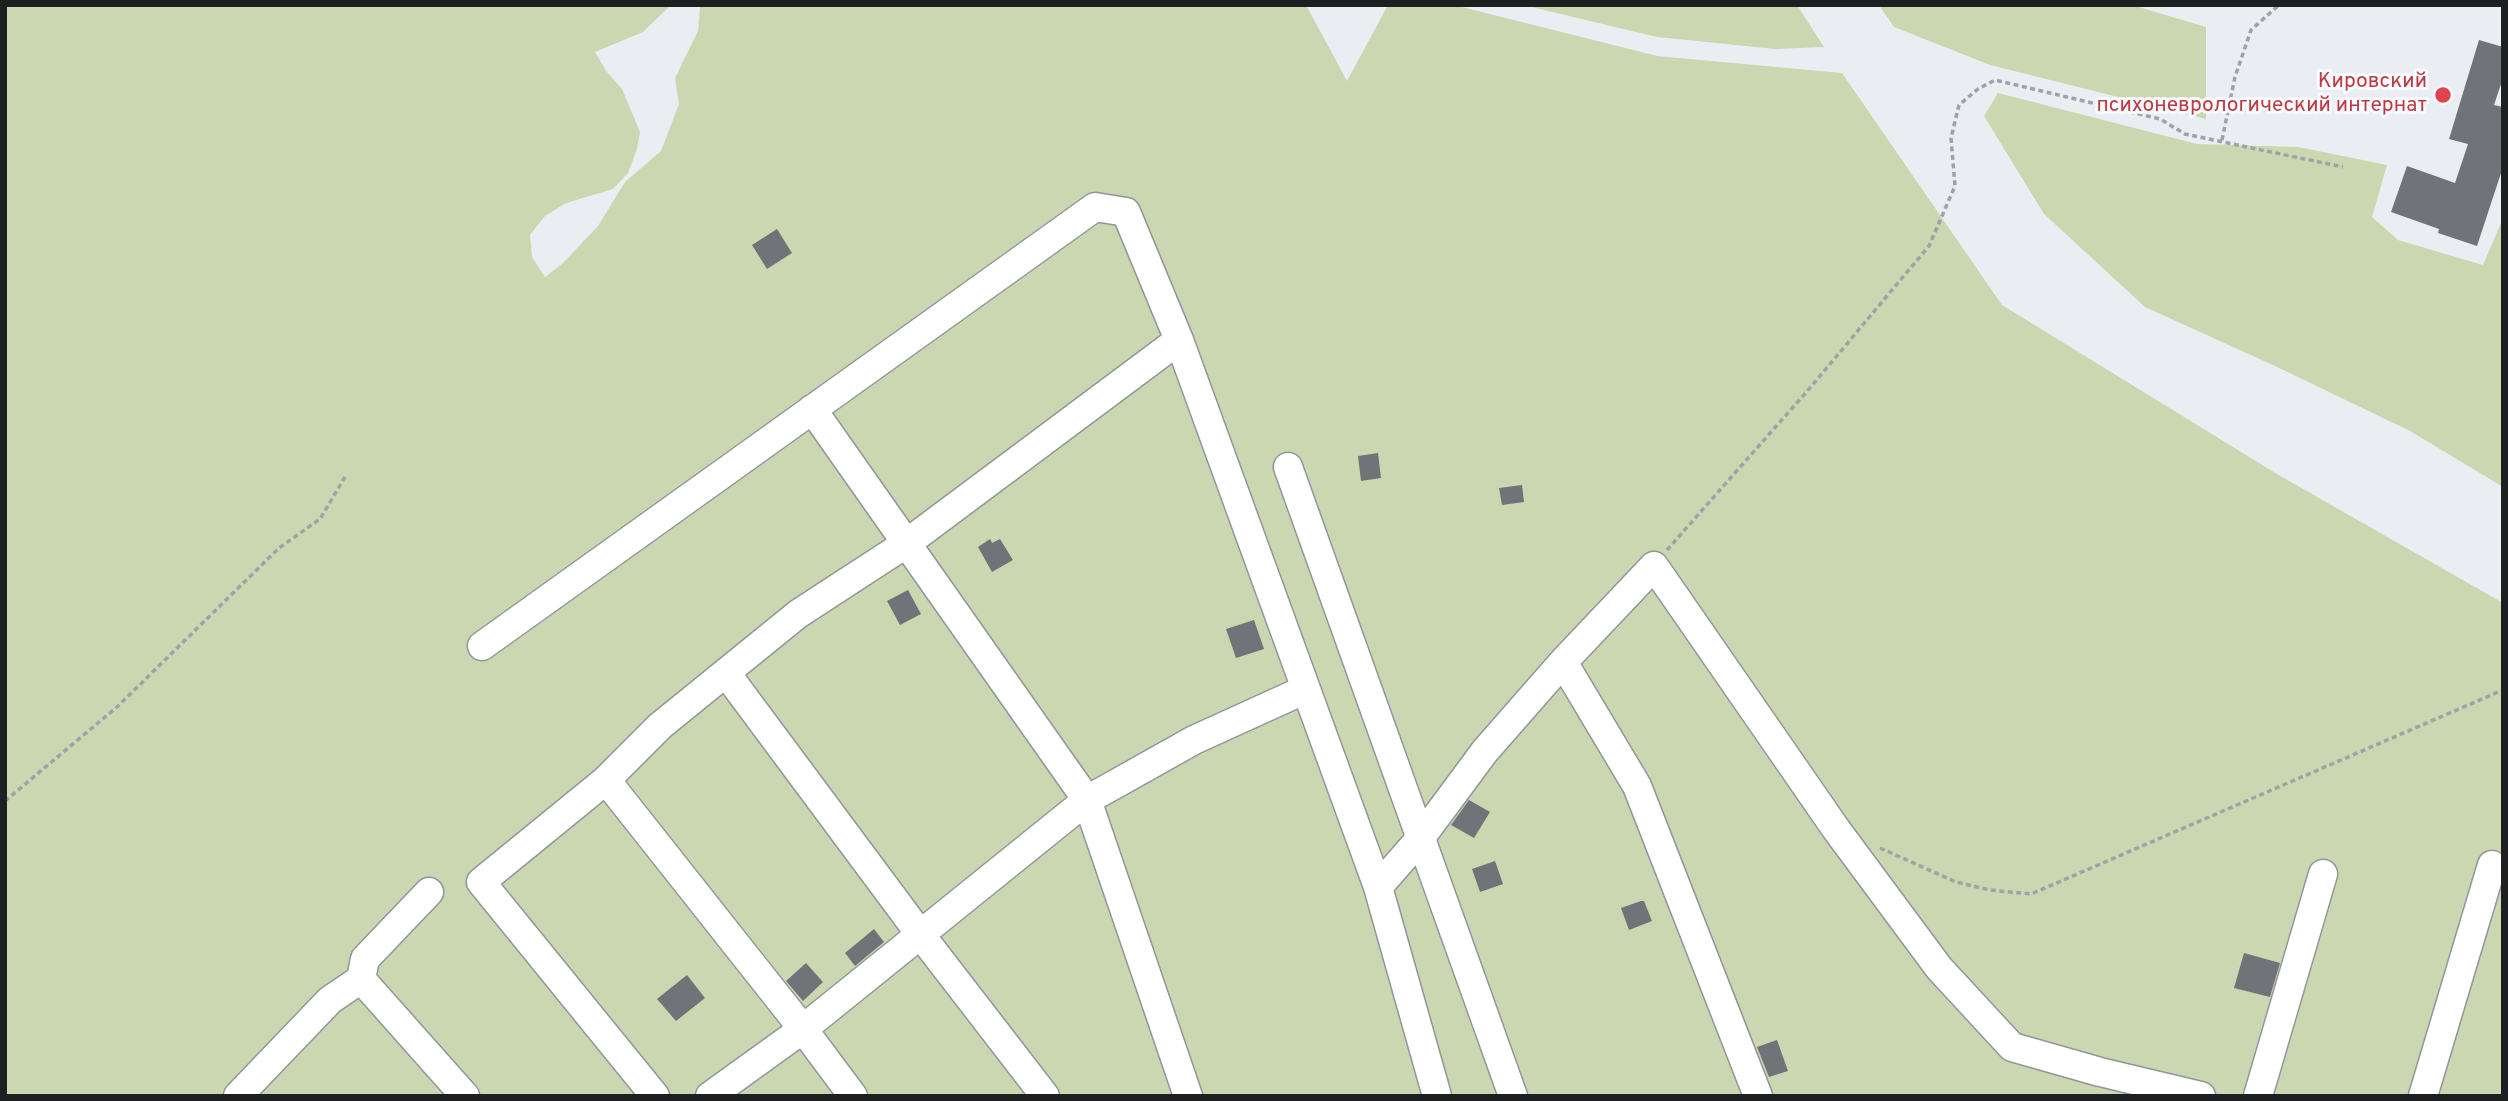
<!DOCTYPE html>
<html>
<head>
<meta charset="utf-8">
<style>
  body { margin:0 }
  #map { position:relative; width:2508px; height:1101px; overflow:hidden; background:#eaeef3; font-family:Overpass,sans-serif }
  canvas { display:block }
  .frame { position:absolute; inset:0; border:7px solid #1e1f21; pointer-events:none }
</style>
</head>
<body>
<div id="map">
<canvas width="2508" height="1101"></canvas>
<div class="frame"></div>
</div>
<script>
const ctx = document.querySelector('canvas').getContext('2d');
ctx.lineJoin = 'round';
function fillPath(path, color) { ctx.fillStyle = color; ctx.fill(path, 'evenodd'); }
function stroke(path, color, width, dash) { ctx.strokeStyle = color; ctx.lineWidth = width; ctx.lineCap = dash ? 'butt' : 'round'; ctx.setLineDash(dash || []); ctx.stroke(path); }
function drawText(font, color, halo, rows, align = 'center') {
  ctx.font = font + ' Overpass,sans-serif'; ctx.lineWidth = 6; ctx.setLineDash([]); ctx.textBaseline = 'middle'; ctx.strokeStyle = halo; ctx.fillStyle = color; for (const [text, x, y, turn = 0] of rows) {
    ctx.save(); ctx.translate(x, y); ctx.rotate((+turn || 0) * Math.PI / 180); ctx.textAlign = isNaN(turn) ? turn : align; if (halo) ctx.strokeText(text, 0, 0); ctx.fillText(text, 0, 0); ctx.restore();
  }
}
const green = new Path2D(`
  M 5,5 L 671,5 L 643,32 L 595,52 L 606,71 L 622,89 L 640,132 L 637,149 L 628,173 L 613,189 L 566,203 L 545,216 L 530,235 L 532,257 L 545,277 L 563,263 L 598,226 L 625,182 L 661,151 L 679,104 L 675,78 L 698,31 L 700,7 L 696,5 L 1306,5 L 1347,81 L 1388,5 L 1454,5 L 1657,56 L 1842,73 L 2002,305 L 2277,474 L 2503,603 L 2503,1096 L 5,1096 Z
  M 1523,5 L 1797,5 L 1824,47 L 1775,49 L 1657,37 Z
  M 1879,5 L 2132,5 L 2206,27 L 2206,119 L 1990,65 L 1894,27 Z
  M 1998,93 L 2197,144 L 2298,147 L 2387,165 L 2372,217 L 2398,240 L 2483,265 L 2503,218 L 2503,487 L 2410,431 L 2275,366 L 2145,307 L 2044,214 L 1984,116 Z`);
const building = new Path2D(`
  M 2479,40 L 2503,47 L 2503,78 L 2494,105 L 2503,107 L 2503,167 L 2477,246 L 2438,233 L 2439,229 L 2391,212 L 2407,166 L 2455,183 L 2468,144 L 2449,139 Z
  M 777,229 L 792,253 L 767,269 L 752,245 Z
  M 1378,453 L 1381,478 L 1361,481 L 1358,456 Z
  M 1522,485 L 1524,502 L 1502,505 L 1499,488 Z
  M 990,539 L 992,543 L 1000,539 L 1013,560 L 992,572 L 978,547 Z
  M 908,590 L 921,614 L 900,625 L 887,601 Z
  M 1254,620 L 1264,649 L 1236,658 L 1226,629 Z
  M 1469,800 L 1490,812 L 1474,838 L 1451,825 Z
  M 1495,861 L 1503,884 L 1480,892 L 1472,869 Z
  M 1641,901 L 1644,901 L 1652,921 L 1629,930 L 1621,908 Z
  M 874,929 L 884,942 L 855,966 L 845,953 Z
  M 2244,953 L 2280,963 L 2270,997 L 2234,988 Z
  M 806,963 L 823,982 L 803,1001 L 786,981 Z
  M 687,975 L 705,998 L 676,1021 L 657,999 Z
  M 1777,1040 L 1788,1071 L 1769,1077 L 1757,1047 Z`);
const path = new Path2D(`
  M 2222,140 L 2235,77 L 2251,30 L 2279,5
  M 1667,550 L 1809,389 L 1929,246 L 1955,186 L 1951,138 L 1959,105 L 1978,89 L 1995,80 L 2160,119 L 2185,134 L 2343,167
  M 5,801 L 117,707 L 279,548 L 320,519 L 345,477
  M 1880,848 L 1956,882 L 1990,890 L 2031,894 L 2503,690`);
const minor = new Path2D(`
  M 812,409 L 1087,800 L 1188,1096
  M 1288,467 L 1513,1096
  M 482,646 L 1095,207 L 1126,212 L 1179,340 L 1378,887 L 1437,1096
  M 1563,662 L 1637,786 L 1758,1096
  M 726,673 L 920,934 L 1045,1096
  M 606,780 L 803,1029 L 853,1096
  M 1378,887 L 1419,840 L 1485,751 L 1563,662 L 1654,566 L 1836,829 L 1939,968 L 2012,1047 L 2100,1072 L 2201,1096
  M 361,979 L 465,1096
  M 238,1096 L 330,1000 L 361,979 L 365,959 L 429,892
  M 655,1096 L 481,882 L 606,780 L 660,726 L 798,614 L 907,543 L 1179,340
  M 710,1096 L 803,1029 L 1087,800 L 1194,740 L 1304,690
  M 2258,1096 L 2323,874
  M 2423,1096 L 2492,865`);
const markers = [
  [2443,95,9,"#e0444e"]
];
const healthNames = [
  ["Кировский",2427,83],
  ["психоневрологический интернат",2427,107]
];
fillPath(green, '#cbd7b0');
fillPath(building, '#707378');
stroke(minor, '#92969b', 31);
stroke(path, '#9fa2a6', 3.5, [5, 3.5]);
stroke(minor, '#fff', 28);
for (const [x, y, r, color] of markers) { const dot = new Path2D(); dot.arc(x, y, r, 0, 2 * Math.PI); ctx.fillStyle = color; ctx.fill(dot); stroke(dot, '#f9fbfe', 2.5); }
drawText('21px', '#be3a42', '#f9fbfe', healthNames, 'right');
</script>
</body>
</html>
